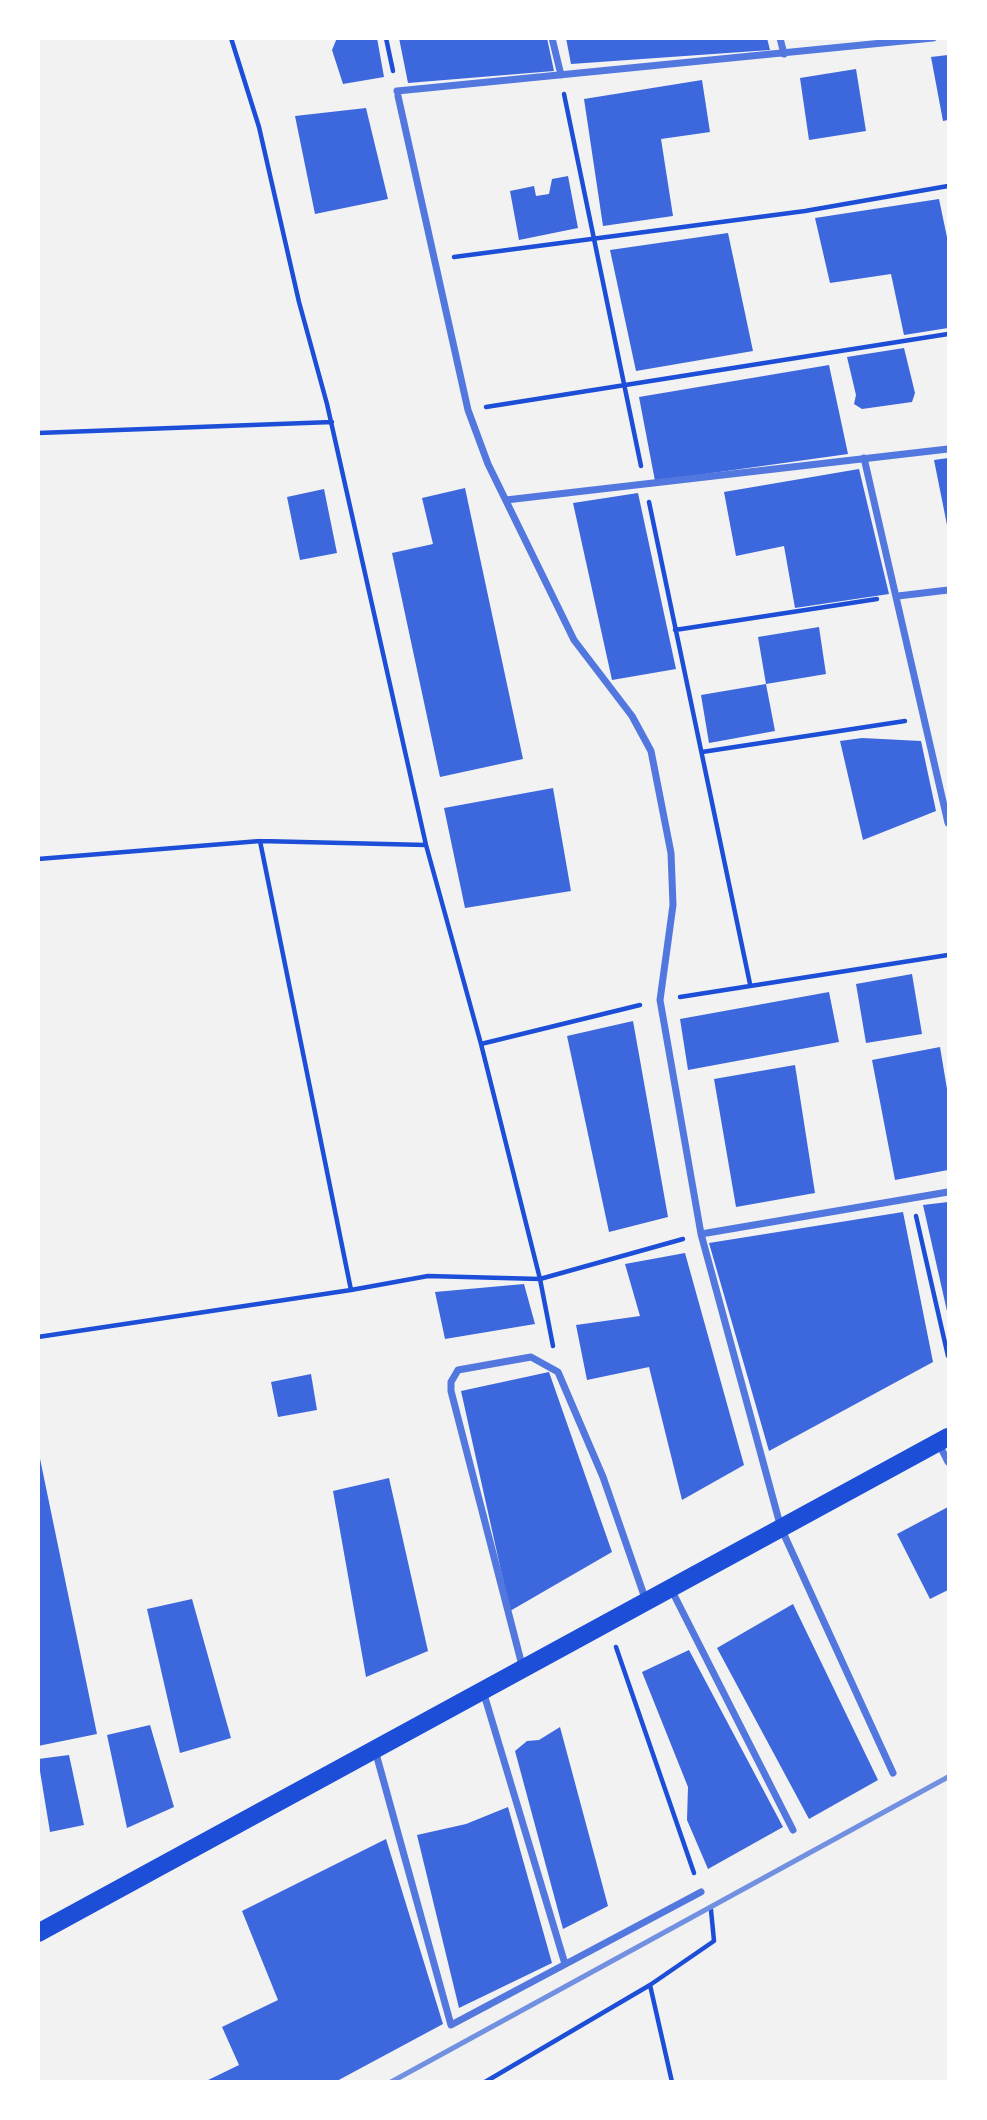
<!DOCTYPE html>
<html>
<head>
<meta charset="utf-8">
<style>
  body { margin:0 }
  #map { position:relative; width:987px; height:2120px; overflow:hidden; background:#f2f2f2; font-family:"Playfair Display",serif }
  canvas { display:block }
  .frame { position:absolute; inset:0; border:40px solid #fff; pointer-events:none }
</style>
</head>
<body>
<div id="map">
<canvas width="987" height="2120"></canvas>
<div class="frame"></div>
</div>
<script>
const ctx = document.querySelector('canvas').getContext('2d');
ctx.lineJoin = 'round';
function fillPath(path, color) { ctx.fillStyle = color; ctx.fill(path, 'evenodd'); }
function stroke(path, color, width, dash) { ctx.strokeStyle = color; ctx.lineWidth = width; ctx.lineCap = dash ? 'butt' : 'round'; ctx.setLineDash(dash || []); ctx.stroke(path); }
const building = new Path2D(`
  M 337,38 L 377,38 L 384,77 L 343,84 L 332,50 Z
  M 399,38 L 547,38 L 554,71 L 408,83 Z
  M 566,38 L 767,38 L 770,50 L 571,64 Z
  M 948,55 L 948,120 L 943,121 L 931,57 Z
  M 856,69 L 866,131 L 809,140 L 800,78 Z
  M 702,80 L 710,132 L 661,139 L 673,216 L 603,226 L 584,99 Z
  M 366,108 L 388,199 L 315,214 L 295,116 Z
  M 568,176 L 578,228 L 519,240 L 510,191 L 534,186 L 536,196 L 549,194 L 552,179 Z
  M 939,199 L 948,242 L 948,328 L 904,335 L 891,274 L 830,283 L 815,218 Z
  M 728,233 L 753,351 L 636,371 L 610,250 Z
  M 904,348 L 915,393 L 912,402 L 862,409 L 854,404 L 856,395 L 847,357 Z
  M 829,365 L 848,454 L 655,481 L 639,397 Z
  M 948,458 L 948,525 L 947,525 L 934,460 Z
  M 859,469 L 889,594 L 795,608 L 784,546 L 736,556 L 724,492 Z
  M 465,488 L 523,759 L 440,777 L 392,553 L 433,544 L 422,498 Z
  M 324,489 L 337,553 L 300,560 L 287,497 Z
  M 638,493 L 676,669 L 612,680 L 573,503 Z
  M 819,627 L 826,674 L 766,684 L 758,637 Z
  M 766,684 L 775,731 L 709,743 L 701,695 Z
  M 862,738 L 921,741 L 936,811 L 863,840 L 840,741 Z
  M 553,788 L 571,891 L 465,908 L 444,808 Z
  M 912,974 L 922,1034 L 866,1043 L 856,984 Z
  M 829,992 L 839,1042 L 688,1070 L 680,1019 Z
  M 633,1021 L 668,1217 L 609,1232 L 567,1036 Z
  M 940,1047 L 948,1095 L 948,1170 L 895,1180 L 872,1060 Z
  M 795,1065 L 815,1193 L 736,1207 L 714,1079 Z
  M 948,1202 L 948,1311 L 947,1311 L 923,1205 Z
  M 903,1212 L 933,1362 L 769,1451 L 709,1243 Z
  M 685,1253 L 744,1465 L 682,1500 L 649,1367 L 587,1380 L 576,1325 L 640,1316 L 625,1264 Z
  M 524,1284 L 535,1324 L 445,1339 L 435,1292 Z
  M 549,1372 L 612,1552 L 510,1611 L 461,1391 Z
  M 311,1374 L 317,1410 L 278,1417 L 271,1382 Z
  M 38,1449 L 97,1734 L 38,1746 Z
  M 389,1478 L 428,1651 L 366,1677 L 333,1491 Z
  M 948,1507 L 948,1590 L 930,1599 L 897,1534 Z
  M 192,1599 L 231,1738 L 180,1753 L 147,1609 Z
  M 793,1604 L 878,1780 L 809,1819 L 717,1648 Z
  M 689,1650 L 783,1827 L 708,1869 L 687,1820 L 688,1787 L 642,1672 Z
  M 150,1725 L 174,1807 L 127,1828 L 107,1735 Z
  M 560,1727 L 608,1906 L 563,1929 L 515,1751 L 527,1741 L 539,1740 Z
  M 69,1755 L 84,1825 L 50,1832 L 38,1759 Z
  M 508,1807 L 552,1963 L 459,2008 L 417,1835 L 466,1824 Z
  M 386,1839 L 443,2024 L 335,2082 L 204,2082 L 239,2065 L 222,2027 L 278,2000 L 242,1911 Z`);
const path = new Path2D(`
  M 231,38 L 259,127 L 299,302 L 327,404 L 426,845 L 481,1044 L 540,1279 L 553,1346
  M 386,38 L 393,71
  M 564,94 L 641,466
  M 454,257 L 805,211 L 948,186
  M 486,407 L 948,334
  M 38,433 L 332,422
  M 649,502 L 750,984
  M 675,630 L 877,599
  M 702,752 L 905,721
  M 260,841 L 351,1290
  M 38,859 L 260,841 L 426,845
  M 680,997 L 948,955
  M 481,1044 L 640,1005
  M 916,1216 L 948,1356
  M 38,1337 L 351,1290 L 428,1276 L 540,1279 L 683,1239
  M 616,1647 L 694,1873
  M 650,1985 L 672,2082
  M 485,2082 L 650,1985 L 714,1941 L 711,1910`);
const minor = new Path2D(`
  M 552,38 L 561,75
  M 780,38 L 784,54
  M 397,91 L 933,38
  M 398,96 L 468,410 L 488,464 L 574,640 L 632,716 L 651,751 L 671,853 L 673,905 L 660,1000 L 701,1234 L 781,1528 L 893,1773
  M 864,458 L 948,823
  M 506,500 L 948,449
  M 898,596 L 948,590
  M 701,1234 L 948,1192
  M 939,1444 L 948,1462
  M 671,1589 L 793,1830
  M 523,1669 L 451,1391 L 451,1382 L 458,1370 L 531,1357 L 558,1372 L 603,1477 L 646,1601
  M 483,1691 L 565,1964
  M 375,1750 L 451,2025 L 701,1892`);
const primary = new Path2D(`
  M 38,1933 L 948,1437`);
const rail = new Path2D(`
  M 391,2082 L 948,1777`);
fillPath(building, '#3d67dc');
stroke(path, '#1d4ed8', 4.5);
stroke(minor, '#5277de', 7);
stroke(primary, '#1d4ed8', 18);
stroke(rail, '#7290e2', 5);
</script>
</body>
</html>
